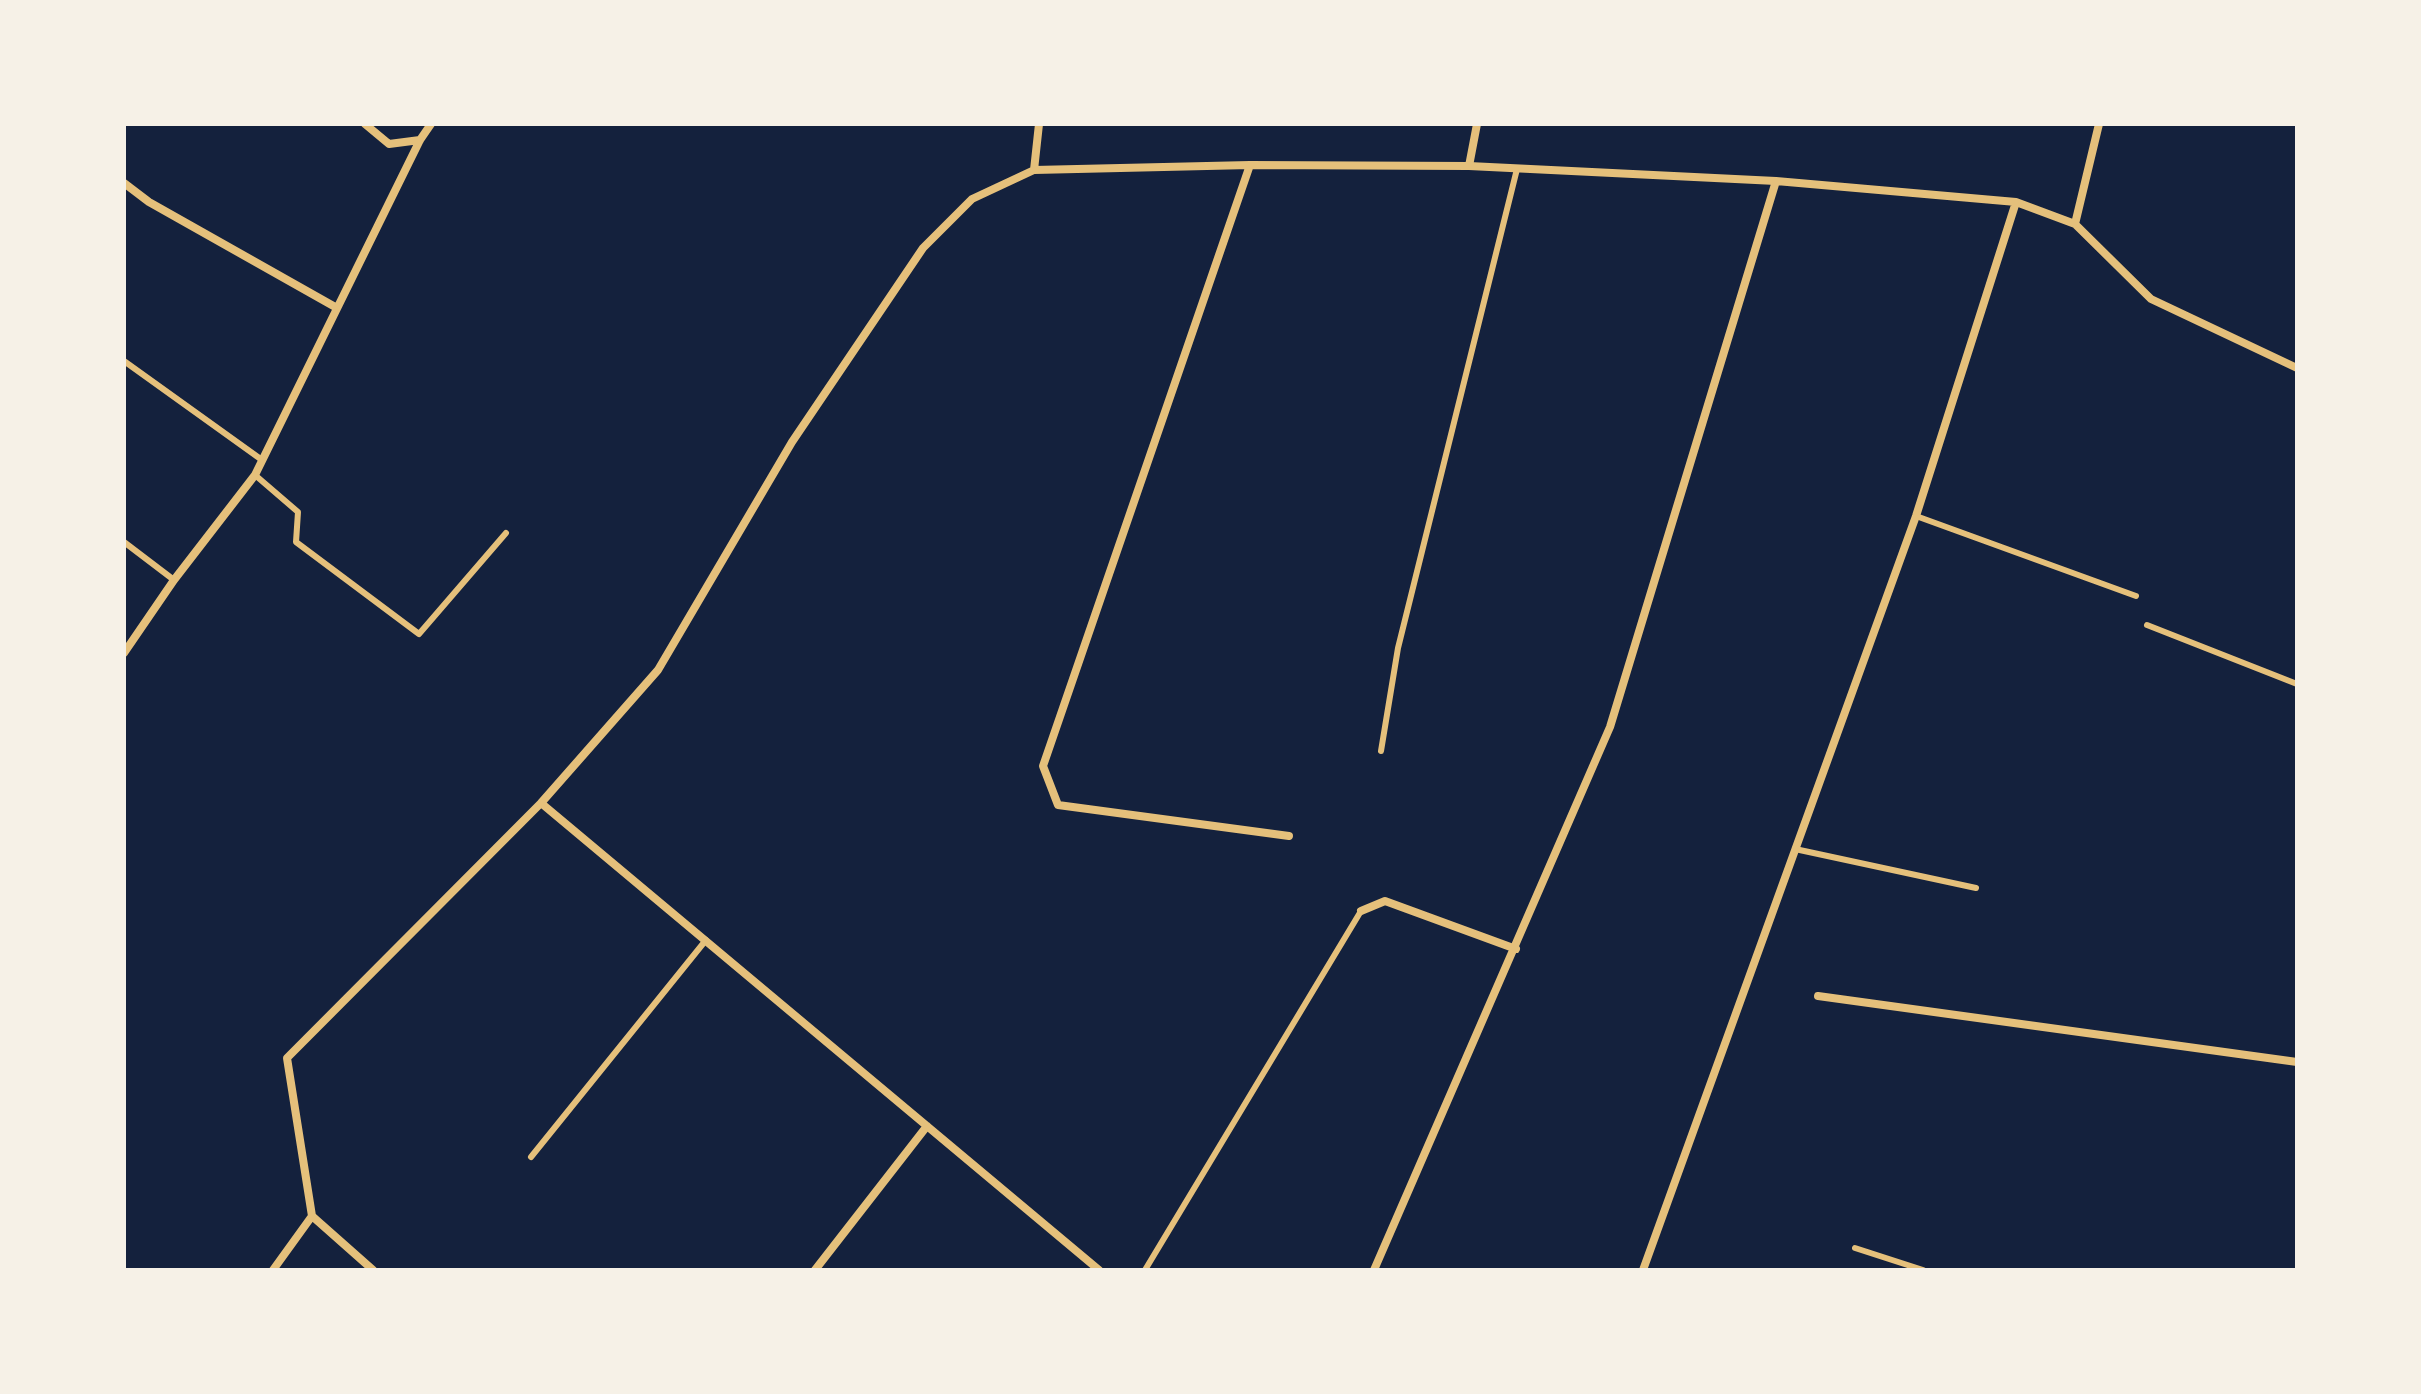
<!DOCTYPE html>
<html>
<head>
<meta charset="utf-8">
<style>
  body { margin:0 }
  #map { position:relative; width:2421px; height:1394px; overflow:hidden; background:#14213d; font-family:Signika,sans-serif }
  canvas { display:block }
  .frame { position:absolute; inset:0; border:126px solid #f6f1e7; pointer-events:none }
</style>
</head>
<body>
<div id="map">
<canvas width="2421" height="1394"></canvas>
<div class="frame"></div>
</div>
<script>
const ctx = document.querySelector('canvas').getContext('2d');
ctx.lineJoin = 'round';
function stroke(path, color, width, dash) { ctx.strokeStyle = color; ctx.lineWidth = width; ctx.lineCap = dash ? 'butt' : 'round'; ctx.setLineDash(dash || []); ctx.stroke(path); }
const service = new Path2D(`
  M 124,361 L 262,460
  M 255,475 L 298,512 L 296,542 L 419,634 L 506,533
  M 1916,516 L 2136,596
  M 124,542 L 174,580
  M 2147,625 L 2297,684
  M 1381,751 L 1398,648 L 1517,169
  M 1795,849 L 1976,888
  M 531,1157 L 706,940
  M 1855,1248 L 1923,1270
  M 1145,1270 L 1361,911`);
const minor = new Path2D(`
  M 365,124 L 389,144 L 420,140
  M 2099,124 L 2075,224 L 2151,299 L 2297,368
  M 1250,165 L 1043,766 L 1058,805 L 1289,836
  M 1469,166 L 1477,124
  M 1034,170 L 1039,124
  M 124,183 L 149,202 L 337,308
  M 124,653 L 174,580 L 255,475 L 420,140 L 431,124
  M 541,803 L 1099,1270
  M 1361,911 L 1385,901 L 1516,949
  M 1818,996 L 2297,1062
  M 312,1216 L 373,1270
  M 273,1270 L 312,1216 L 287,1058 L 541,803 L 658,670 L 792,442 L 923,248 L 972,199 L 1034,170 L 1250,165 L 1469,166 L 1776,181 L 2016,202 L 2075,224
  M 815,1270 L 927,1126
  M 1374,1270 L 1610,727 L 1776,181
  M 1643,1270 L 1916,516 L 2016,202`);
stroke(service, '#e5c07b', 6);
stroke(minor, '#e5c07b', 8);
</script>
</body>
</html>
